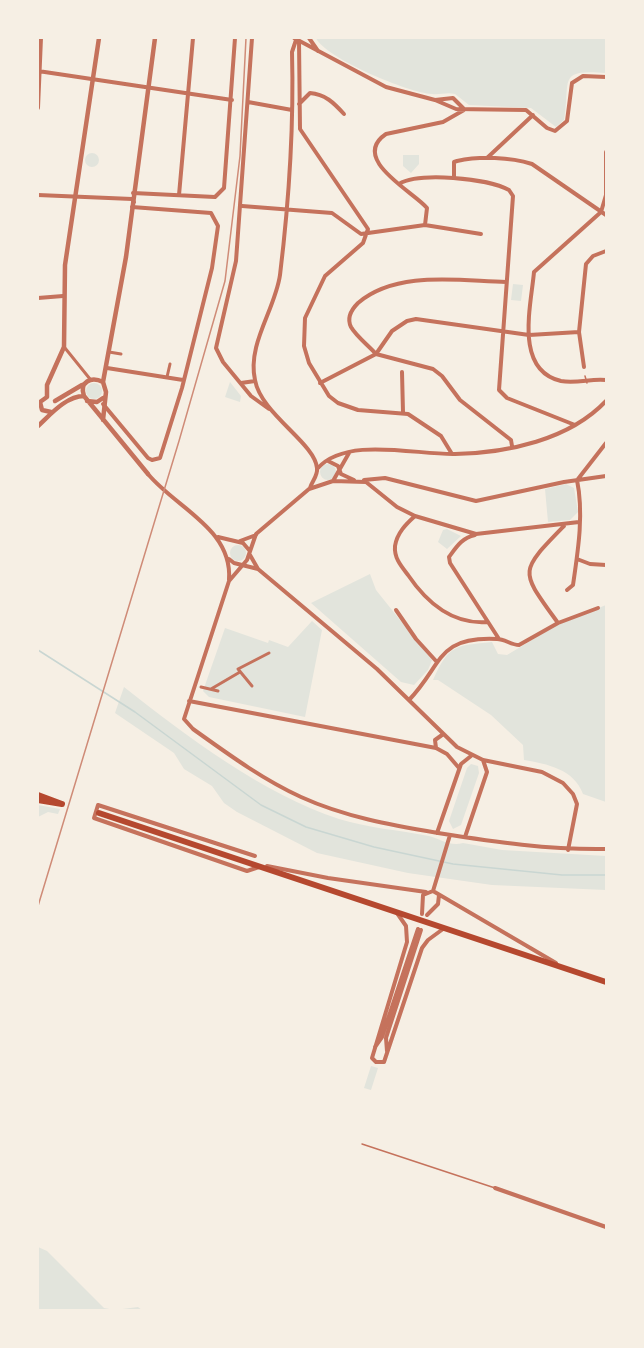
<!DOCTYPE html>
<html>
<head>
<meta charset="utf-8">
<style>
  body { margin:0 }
  #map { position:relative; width:644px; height:1348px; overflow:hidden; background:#f6efe4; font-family:Jost,sans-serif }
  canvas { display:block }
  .frame { position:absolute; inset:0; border:39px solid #f6efe4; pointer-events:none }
</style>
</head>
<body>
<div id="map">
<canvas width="644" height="1348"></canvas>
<div class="frame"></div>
</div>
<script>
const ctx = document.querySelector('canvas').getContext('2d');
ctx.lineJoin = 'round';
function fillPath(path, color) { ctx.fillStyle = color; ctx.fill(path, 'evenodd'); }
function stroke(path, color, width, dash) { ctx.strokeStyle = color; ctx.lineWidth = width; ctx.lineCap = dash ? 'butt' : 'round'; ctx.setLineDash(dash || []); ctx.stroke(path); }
const green = new Path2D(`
  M 316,38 L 606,38 L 606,73 C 556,69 571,80 564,120 L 556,127 L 531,108 L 469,105 L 455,94 C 447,92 440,95 432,94 C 409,93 325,58 316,38 Z
  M85 160a7 7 0 1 1 14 0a7 7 0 1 1-14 0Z
  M 403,155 L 419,155 L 419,164 L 411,173 L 403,166 Z
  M 513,284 L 523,285 L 521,301 L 511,300 Z
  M 230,382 L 241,396 L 240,402 L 225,397 Z
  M86 391a8 8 0 1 1 16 0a8 8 0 1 1-16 0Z
  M320 472a8 8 0 1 1 16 0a8 8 0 1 1-16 0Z
  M 566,484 L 574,488 L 578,512 L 570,520 L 548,522 L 545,489 Z
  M 447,529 L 461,536 L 447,549 L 438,542 L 443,530 Z
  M230 553a8 8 0 1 1 16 0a8 8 0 1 1-16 0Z
  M 370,574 L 376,590 L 432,660 L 428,670 L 414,685 L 401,682 L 311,603 Z
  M 606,605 L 606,802 L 583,794 C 574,769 547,764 524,760 L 523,745 L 491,715 L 438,680 L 433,680 C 449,644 455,646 492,642 L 498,654 L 507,655 L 557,625 Z
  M 312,621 L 322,630 L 305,717 L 209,697 L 203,691 L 225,628 L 268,643 L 269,640 L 288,647 Z
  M 124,687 C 186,736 263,794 339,819 C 368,828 398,830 429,836 C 440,839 451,847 463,843 L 502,850 L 606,856 L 606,890 L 492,885 L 408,873 L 317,853 L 237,812 L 224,803 L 212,786 L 184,769 L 174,753 L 115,713 Z
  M 471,764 L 478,766 L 479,773 L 461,825 L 453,829 L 449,821 L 467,768 Z
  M 38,805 L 60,809 L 58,814 L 48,812 L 38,817 Z
  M 371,1066 L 378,1068 L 371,1090 L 364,1088 Z
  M 38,1247 L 47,1251 L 104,1308 L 115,1310 L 138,1307 L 142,1310 L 38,1310 Z`);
const stream = new Path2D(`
  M 38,650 L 135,712 L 261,805 L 306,827 L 374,847 L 453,864 L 562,875 L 606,875`);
const service = new Path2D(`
  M 585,376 L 587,383
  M 362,1144 L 495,1188`);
const pedestrian = new Path2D(`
  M 65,348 L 90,379
  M 109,352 L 121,354
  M 167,377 L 170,364
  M 252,686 L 238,669 L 269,653
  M 201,687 L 218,691
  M 211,689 L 240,672`);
const minor = new Path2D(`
  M 252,38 L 236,261 L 216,348 L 223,362 L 251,396 L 269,409
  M 294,38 L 386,87 L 435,100 L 456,109 L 526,110 L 547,128 L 555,131 L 567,121 L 572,83 L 583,76 L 606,77
  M 309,38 L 318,51
  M 296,40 L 292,52 C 294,126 289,201 280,275 C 275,310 247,344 255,380 C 261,414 315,443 317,468 C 318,476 312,481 310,488
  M 299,41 L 300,129 L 368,229 L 363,243 L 325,276 L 305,318 L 304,346 L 309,363 L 329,396 L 338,403 L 358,410 L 408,414 L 441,436 L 452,454
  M 38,71 L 232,100
  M 435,100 L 453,98 L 464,109
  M 248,102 L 292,110
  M 299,104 L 310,93 C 325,94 334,103 344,114
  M 38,108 L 41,38
  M 606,152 L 606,195 L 601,212 L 534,272 C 531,306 514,370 561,381 C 577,384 592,378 606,380
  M 487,158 L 533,115
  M 454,178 L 454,162 L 457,161 C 480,156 510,157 532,164 L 606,215
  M 399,184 C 419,172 487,178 509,190 L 513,196 L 499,390 L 507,398 L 575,425
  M 133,193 L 215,197 L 224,188 L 235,38
  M 38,195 L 132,199 L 134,202
  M 179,195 L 193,38
  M 242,206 L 332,213 L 361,234 L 425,225 L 481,234
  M 425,225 L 427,208 C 414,192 349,159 386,134 L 443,122 L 464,110
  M 38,298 L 63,296
  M 376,354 C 369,346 356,336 351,327 C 346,317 352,309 358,303 C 397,270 459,281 506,282
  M 376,354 L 433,369 L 442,376 L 460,400 L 511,440 L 512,446
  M 584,367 L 579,332 L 586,264 L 593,256 L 606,251
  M 107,368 L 183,380
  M 402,372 L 403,412
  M 241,383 L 255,381
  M 320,383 L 376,354 L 392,331 L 407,321 L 416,319 L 529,335 L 579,332
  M 103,404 L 148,458 L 152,460 L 160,458 L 182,388 L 212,268 L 218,226 L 211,213 L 132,207
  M 328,461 L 338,466 L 341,474 L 354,480
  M 318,468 C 347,436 416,455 455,454 C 507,453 569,440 606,401
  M 148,474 C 176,508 233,529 229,580
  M 578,479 L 606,443
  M 364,480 L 385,478 L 476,501 L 564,482 L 606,476
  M 333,481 L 349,453
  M 415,516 C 406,524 397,533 395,546 C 394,558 401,566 408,575 C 427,603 452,625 488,622
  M 579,522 L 476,534 L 415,516 L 397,507 L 366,482 L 333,481 L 309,489 L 256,534 L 247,560 L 229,581 L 184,719 L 193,729 C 228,754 262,779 301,797 C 345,817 391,825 438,833 C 495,842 549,850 606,849
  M 475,535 C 462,538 457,546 449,557 L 450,563 L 499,639
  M 218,537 L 243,543 L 249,550
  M 240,541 L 256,535
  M 250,555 L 258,569 L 377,669 L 457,747 L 483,760 L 542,772 L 563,783 L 573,794 L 577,804 L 568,850
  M 229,559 L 234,563 L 258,569
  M 577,559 L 590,564 L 606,565
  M 567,590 L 573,585 C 578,551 584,514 577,480
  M 396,610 L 416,639 L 436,661
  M 558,623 C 520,570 518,573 564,526
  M 409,700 C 443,665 436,636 497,639 C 505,639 511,645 519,645 L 558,623 L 598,608
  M 189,701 L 436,748 L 447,754 L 459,768
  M 436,748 L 435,740 L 442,735
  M 437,833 L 461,764 L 471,756
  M 465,837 L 487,772 L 483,760
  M 255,856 L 98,805 L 94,818 L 247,871 L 259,867
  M 267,866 L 328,878 L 426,892
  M 433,891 L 556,963
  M 433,891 L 450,835
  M 397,913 L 406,926 L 407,942 L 372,1058 L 376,1062 L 384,1062 L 422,948 L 428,940 L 443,929
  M 422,914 L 423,895 L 433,891
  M 427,915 L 438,904 L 439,895
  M 375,1047 L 382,1037 L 418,929
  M 387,1051 L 386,1038 L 421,930
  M 495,1188 L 606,1227`);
const tertiary = new Path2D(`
  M 103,382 C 91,376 79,382 84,396 L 148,474
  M 55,401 L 82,385
  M 87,401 L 97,402 L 103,398
  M 51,412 L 42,410 L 40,402 L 47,397 L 47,385 L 64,347 L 65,265 L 99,38
  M 103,420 L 106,392 L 103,382 L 126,257 L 155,38
  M 38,426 C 50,415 66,396 84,396`);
const primary = new Path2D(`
  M 38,795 L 62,804
  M 38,800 L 62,804
  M 99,813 L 606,982`);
const rail = new Path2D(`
  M 38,906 L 179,441 L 225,281 L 240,156 L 246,38`);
fillPath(green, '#e2e4dc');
stroke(stream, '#c9d6d2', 1.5);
stroke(service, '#c5725c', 1.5);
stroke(pedestrian, '#c5725c', 3);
stroke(minor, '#c5725c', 4);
stroke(tertiary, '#c5725c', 4.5);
stroke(primary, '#b5482f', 6);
stroke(rail, '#cf8b77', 1.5);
</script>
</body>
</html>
